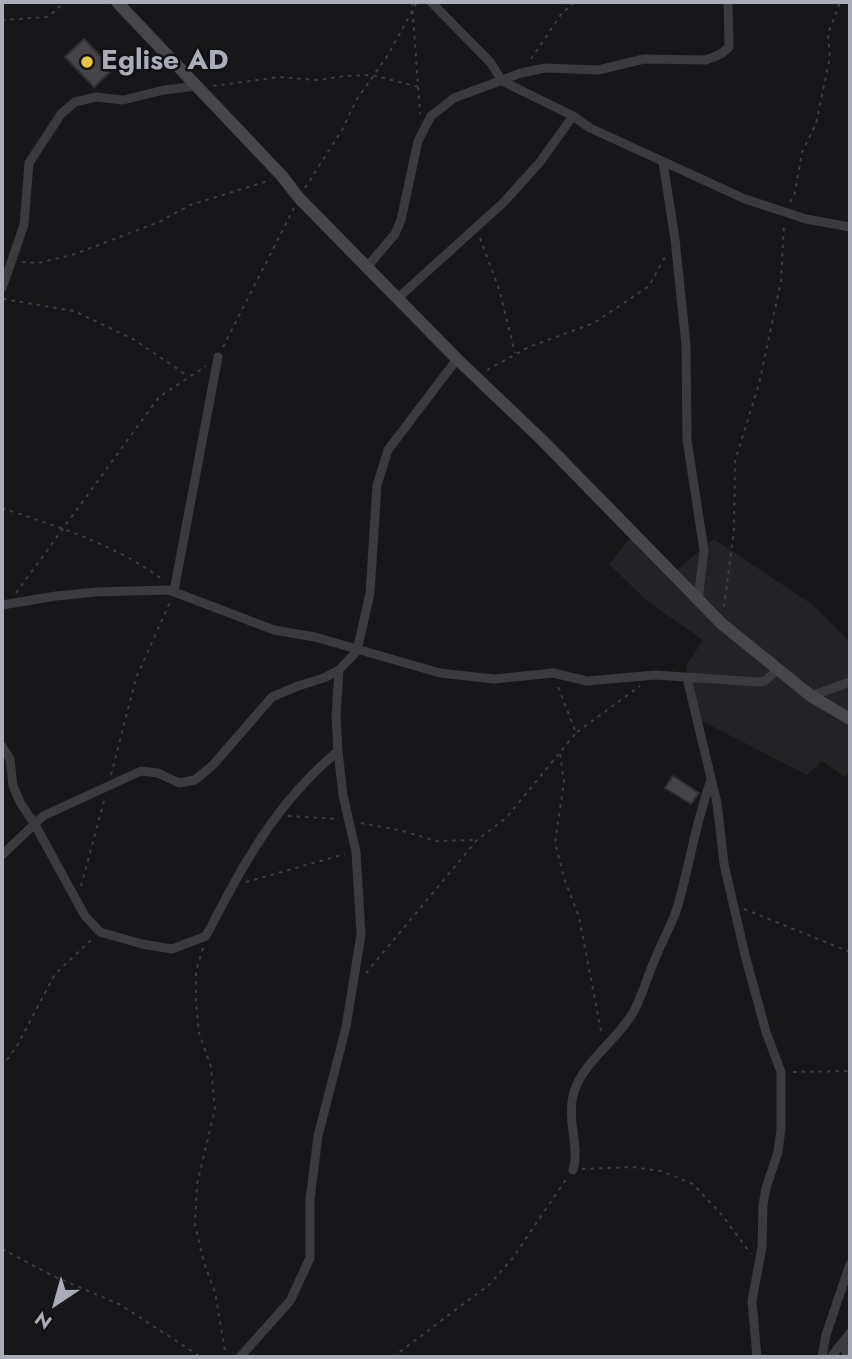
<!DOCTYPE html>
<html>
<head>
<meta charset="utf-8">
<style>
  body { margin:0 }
  #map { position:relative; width:852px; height:1359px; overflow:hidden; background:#171719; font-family:Jost,sans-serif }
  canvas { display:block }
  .frame { position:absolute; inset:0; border:4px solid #aaacb8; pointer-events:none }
  .north { position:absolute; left:21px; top:1268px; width:70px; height:70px; -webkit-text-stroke:5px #121214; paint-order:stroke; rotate:216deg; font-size:19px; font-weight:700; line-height:28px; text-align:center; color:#aaacb8 }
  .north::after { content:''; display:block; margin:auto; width:24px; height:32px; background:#aaacb8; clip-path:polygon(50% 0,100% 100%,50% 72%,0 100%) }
</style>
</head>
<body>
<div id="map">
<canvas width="852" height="1359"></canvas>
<div class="frame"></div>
<div class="north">N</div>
</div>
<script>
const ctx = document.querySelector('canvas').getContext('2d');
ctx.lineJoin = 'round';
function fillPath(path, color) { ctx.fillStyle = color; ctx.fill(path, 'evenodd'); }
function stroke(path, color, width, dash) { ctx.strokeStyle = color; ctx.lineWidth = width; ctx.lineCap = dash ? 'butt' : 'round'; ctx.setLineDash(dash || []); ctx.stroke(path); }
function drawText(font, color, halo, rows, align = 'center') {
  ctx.font = font + ' Jost,sans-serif'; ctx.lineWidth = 5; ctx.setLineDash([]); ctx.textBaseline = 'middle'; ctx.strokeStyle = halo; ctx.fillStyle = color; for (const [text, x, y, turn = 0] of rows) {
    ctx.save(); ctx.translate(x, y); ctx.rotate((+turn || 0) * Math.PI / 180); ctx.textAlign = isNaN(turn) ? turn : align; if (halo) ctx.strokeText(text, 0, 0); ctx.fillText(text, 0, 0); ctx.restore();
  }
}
const built = new Path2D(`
  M 634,533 L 673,573 L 714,539 L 813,605 L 850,642 L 850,772 L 845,777 L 822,761 L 807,775 L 696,718 L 686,666 L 703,640 L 647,601 L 609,564 Z`);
const building = new Path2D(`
  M 84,39 L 113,69 L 94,87 L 65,57 Z
  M 673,776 L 699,793 L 691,804 L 665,788 Z`);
const path = new Path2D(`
  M 412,2 L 420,114
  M 2,20 L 48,17 L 65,2
  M 531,59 L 562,13 L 575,2
  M 213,86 L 279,77 L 317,80 L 344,76 L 372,75 L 419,87
  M 305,188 L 342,130 L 357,99 L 388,55 L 417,2
  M 790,202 L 794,197 L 802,152 L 816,124 L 830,57 L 828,34 L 840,2
  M 480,238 L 499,289 L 515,353
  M 22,262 L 38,263 L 72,255 L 159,222 L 190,205 L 271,180
  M 3,299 L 74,311 L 133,339 L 188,376
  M 223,347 L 294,208
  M 487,370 L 529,347 L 594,323 L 649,286 L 666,255
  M 2,508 C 58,527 115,544 163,580
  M 16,593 L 159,397 L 206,366
  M 724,607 L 734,530 L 735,461 L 759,384 L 781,281 L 784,223
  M 577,732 L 640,686
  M 560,754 L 564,782 L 555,842 L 564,878 L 579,917 L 602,1036
  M 111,775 L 136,678 L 170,602
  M 288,816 L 338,819
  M 361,823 L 403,831 L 436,841 L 476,840
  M 246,882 L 345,854
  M 81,886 L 104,801
  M 744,909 L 850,952
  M 203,948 L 196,971 L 196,1002 L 199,1033 L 211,1067 L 215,1109 L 197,1184 L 195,1225 L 204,1263 L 215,1292 L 226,1357
  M 366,973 L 477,840 L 506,818 L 576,733 L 557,684
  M 2,1067 L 18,1044 L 55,974 L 91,940
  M 793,1072 L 850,1071
  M 582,1169 L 633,1167 L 661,1171 L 693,1184 L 722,1215 L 751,1254
  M 2,1249 L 53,1276 L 119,1304 L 201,1357
  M 393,1357 L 490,1284 L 512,1259 L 567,1178`);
const street = new Path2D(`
  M 431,2 L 491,63 L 502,81 L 573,116 L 590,128 L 745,199 L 806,219 L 850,227
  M 663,162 L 675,239 L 686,345 L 687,440 L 704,550 L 698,601
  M 367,267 L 395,234 L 401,220 L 418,141 L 431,116 L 454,98 L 521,73 L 545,68 L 598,70 L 644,59 L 706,60 L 721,54 L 729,47 L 728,2
  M 2,288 L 24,225 L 29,163 L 61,114 L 75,102 L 96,97 L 123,100 L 164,90 L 197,86
  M 398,298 L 504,202 L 540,162 L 573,116
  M 174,591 L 218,357
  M 2,605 L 56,596 L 96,592 L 169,590 L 274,630 L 315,637 L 440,673 L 494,679 L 553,673 L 587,681 L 655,675 L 759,682 L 765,681 L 778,669
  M 687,678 L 717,803 L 724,864 L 745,955 L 766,1032 L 781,1072 L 781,1129 L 778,1152 L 766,1188 L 763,1205 L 762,1247 L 752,1301 L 757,1357
  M 811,696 L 850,682
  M 2,746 L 10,759 L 13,786 L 21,804 L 34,823 L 85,916 L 100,932 L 142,944 L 172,949 L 206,936 C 244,863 274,805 338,751
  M 2,855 L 43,816 L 141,771 L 158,773 L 179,783 L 195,780 L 213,765 L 272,697 L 298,686 L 324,678 L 339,670 L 357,651 L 370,593 L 377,485 L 388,450 L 457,359
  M 573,1170 C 580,1148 567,1121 573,1096 C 580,1063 620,1039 635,1009 C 643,993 648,975 655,959 C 662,941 673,923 678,905 C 690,863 696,821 711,780
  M 842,1343 L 848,1357
  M 240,1357 L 290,1301 L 310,1258 L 310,1199 L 318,1136 L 346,1027 L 361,935 L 356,852 L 343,795 L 338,751 L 336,717 L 339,670
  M 822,1357 L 826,1335 L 850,1264
  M 831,1357 L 850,1333`);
const secondary = new Path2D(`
  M 117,2 L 282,176 L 299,198 L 457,359 L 542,440 L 722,624 L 811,696 L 850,719`);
const markers = [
  [87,62,7,"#e7c441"]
];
const poiNames = [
  ["Eglise AD",101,62]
];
fillPath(built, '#232326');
fillPath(building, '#444449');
stroke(building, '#313135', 2);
stroke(path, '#3e3f44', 2, [3.5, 5]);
stroke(street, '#3a3a3f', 9);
stroke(secondary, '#46474d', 12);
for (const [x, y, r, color] of markers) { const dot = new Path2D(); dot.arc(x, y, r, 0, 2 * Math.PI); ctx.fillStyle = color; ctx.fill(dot); stroke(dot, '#121214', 2.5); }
drawText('bold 28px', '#aaacb8', '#121214', poiNames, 'left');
</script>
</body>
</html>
